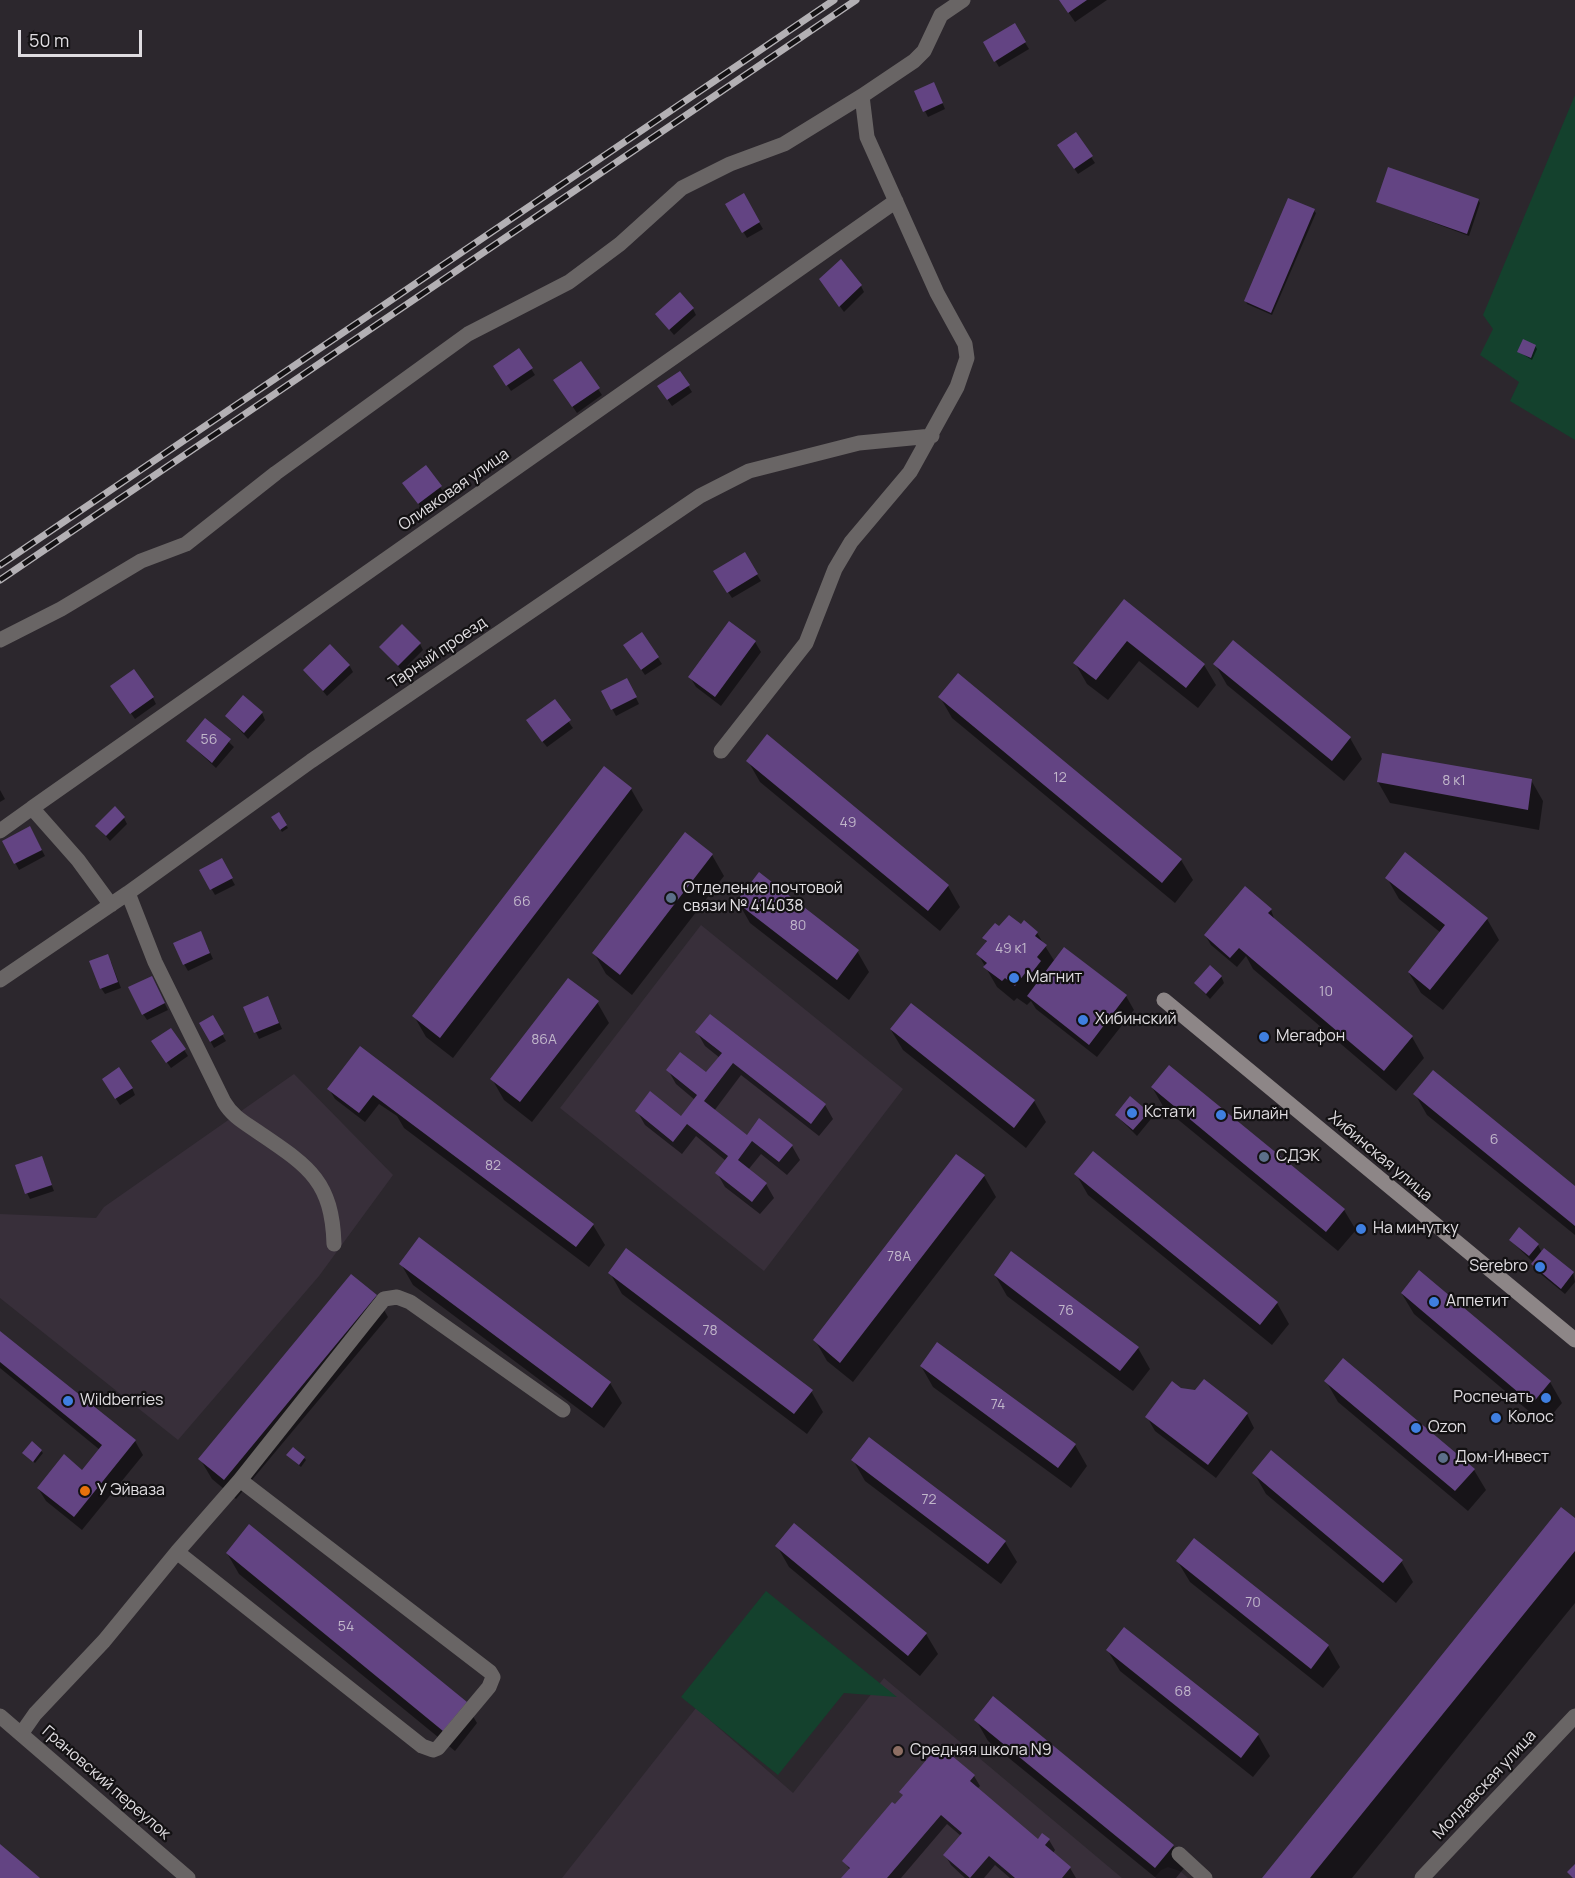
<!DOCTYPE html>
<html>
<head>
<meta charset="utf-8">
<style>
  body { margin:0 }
  #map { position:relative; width:1575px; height:1878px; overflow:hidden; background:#2c272d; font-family:Manrope,sans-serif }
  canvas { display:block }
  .scale { position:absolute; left:18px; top:30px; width:124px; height:27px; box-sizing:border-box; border:3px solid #e0dde1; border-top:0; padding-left:8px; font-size:18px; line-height:21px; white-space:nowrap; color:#e0dde1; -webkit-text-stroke:4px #131113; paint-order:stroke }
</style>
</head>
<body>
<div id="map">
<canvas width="1575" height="1878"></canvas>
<div class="scale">50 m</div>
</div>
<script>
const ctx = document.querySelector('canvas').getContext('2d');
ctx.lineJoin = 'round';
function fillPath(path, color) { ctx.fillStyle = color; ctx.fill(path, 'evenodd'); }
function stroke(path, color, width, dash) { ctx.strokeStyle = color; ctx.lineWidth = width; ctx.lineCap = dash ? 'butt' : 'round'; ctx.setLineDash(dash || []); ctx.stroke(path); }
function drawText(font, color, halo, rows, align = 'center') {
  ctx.font = font + ' Manrope,sans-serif'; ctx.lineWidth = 4.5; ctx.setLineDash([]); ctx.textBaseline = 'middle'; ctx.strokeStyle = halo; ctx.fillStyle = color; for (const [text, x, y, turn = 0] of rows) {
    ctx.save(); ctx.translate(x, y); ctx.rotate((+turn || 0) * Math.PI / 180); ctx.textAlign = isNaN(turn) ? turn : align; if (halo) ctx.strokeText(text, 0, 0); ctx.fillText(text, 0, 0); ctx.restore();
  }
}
const built = new Path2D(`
  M 701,925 L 903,1089 L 764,1271 L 560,1108 Z
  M 294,1074 L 393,1175 L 319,1276 L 178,1440 L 0,1298 L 0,1214 L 96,1218 L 104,1207 Z
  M 884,1678 L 1122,1878 L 562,1878 L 696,1708 L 793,1793 Z
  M 1168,1867 L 1180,1871 L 1188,1878 L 1154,1878 L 1161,1870 Z`);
const green = new Path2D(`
  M 1575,95 L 1575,440 L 1510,401 L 1519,382 L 1480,355 L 1493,329 L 1483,315 Z
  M 766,1591 L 897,1697 L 844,1693 L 778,1775 L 681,1697 Z`);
const shadow = new Path2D(`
  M 1060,0 L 1107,0 L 1075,22 Z
  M 1014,25 L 1029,49 L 999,67 L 985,43 Z
  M 937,90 L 945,109 L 928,117 L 925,111 Z
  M 1063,152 L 1091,157 L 1095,163 L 1078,174 Z
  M 743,195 L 763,229 L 747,238 L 727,204 Z
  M 1478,200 L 1480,203 L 1469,236 L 1378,202 Z
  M 1314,211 L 1316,213 L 1272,315 L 1247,304 L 1246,301 Z
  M 825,286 L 861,286 L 864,292 L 844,312 Z
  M 693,309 L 696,315 L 674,335 L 657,315 Z
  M 1535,346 L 1537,349 L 1532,360 L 1519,352 Z
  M 519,350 L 535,375 L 511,391 L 499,373 Z
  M 680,373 L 692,392 L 672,406 L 663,393 Z
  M 559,387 L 598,389 L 602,395 L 577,413 Z
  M 426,467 L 444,493 L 423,510 L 408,490 Z
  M 744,554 L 761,581 L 732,598 L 715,572 Z
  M 1124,601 L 1204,665 L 1216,685 L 1198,708 L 1139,661 L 1108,700 L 1087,684 L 1075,663 Z
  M 642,634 L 662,664 L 645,675 L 629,652 Z
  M 755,642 L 761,652 L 721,706 L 696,687 L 690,677 Z
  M 420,644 L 423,650 L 402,671 L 381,647 Z
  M 1215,664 L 1350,738 L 1362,759 L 1344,781 L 1227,685 Z
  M 349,665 L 353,672 L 327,696 L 305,670 Z
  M 627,680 L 639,704 L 616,716 L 603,692 Z
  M 116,692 L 153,698 L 156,704 L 135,719 Z
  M 940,697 L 1181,860 L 1193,880 L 1175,903 L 952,718 Z
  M 554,701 L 573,728 L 547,747 L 531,727 Z
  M 262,713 L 265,720 L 248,739 L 227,716 Z
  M 206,720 L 234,747 L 216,768 L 188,742 Z
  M 748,761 L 948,886 L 960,907 L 940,931 L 760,782 Z
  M 605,769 L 631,789 L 643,810 L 453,1058 L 426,1037 L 414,1016 Z
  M 1531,780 L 1543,801 L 1539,830 L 1390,803 L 1378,782 Z
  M 0,790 L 5,799 L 0,802 Z
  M 278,814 L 288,828 L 282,832 L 273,818 Z
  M 124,818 L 127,824 L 110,841 L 97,826 Z
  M 30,828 L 45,856 L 19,870 L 4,842 Z
  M 712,855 L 724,876 L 632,995 L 606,974 L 594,953 Z
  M 221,860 L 235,885 L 215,895 L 201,871 Z
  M 1387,878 L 1487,919 L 1499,940 L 1443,1010 L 1421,993 L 1409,973 L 1441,933 L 1399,899 Z
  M 738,902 L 857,951 L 869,972 L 849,1000 L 750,923 Z
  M 1271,910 L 1275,921 L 1412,1037 L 1424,1058 L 1396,1091 L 1253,969 L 1246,956 L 1237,967 L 1211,945 L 1205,935 Z
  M 1021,926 L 1037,933 L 1055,962 L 1126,996 L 1134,1010 L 1097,1057 L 1036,1009 L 1031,1001 L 1027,1005 L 1017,998 L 1014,1001 L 997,987 L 978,954 L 987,943 L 984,938 L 999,929 Z
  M 204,939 L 213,959 L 188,971 L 184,964 Z
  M 111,962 L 121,988 L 105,994 L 101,988 Z
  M 1221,976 L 1224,983 L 1210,999 L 1196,984 Z
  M 155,984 L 168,1010 L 147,1020 L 143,1014 Z
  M 597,1002 L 609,1023 L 532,1122 L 504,1100 L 492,1079 Z
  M 271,1004 L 282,1029 L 259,1039 L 245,1008 Z
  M 710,1016 L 825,1105 L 833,1119 L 819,1136 L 741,1075 L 714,1111 L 747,1137 L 792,1146 L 800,1160 L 787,1175 L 761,1154 L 748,1170 L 766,1184 L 774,1198 L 760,1214 L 725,1187 L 717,1173 L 726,1161 L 696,1136 L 682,1154 L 645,1125 L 637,1111 L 681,1118 L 695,1100 L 676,1084 L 668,1070 L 707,1074 L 720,1058 L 705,1046 L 697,1032 Z
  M 212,1017 L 226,1041 L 214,1048 L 201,1024 Z
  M 171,1030 L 188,1056 L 171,1068 L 157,1048 Z
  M 891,1030 L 1034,1101 L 1046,1122 L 1026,1148 L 903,1050 Z
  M 361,1048 L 593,1225 L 605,1245 L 589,1267 L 404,1128 L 397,1116 L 379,1104 L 365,1122 L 335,1099 L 329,1089 Z
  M 107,1085 L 132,1088 L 135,1095 L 120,1105 Z
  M 1152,1087 L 1344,1210 L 1356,1230 L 1338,1251 L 1164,1108 Z
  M 1415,1094 L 1575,1188 L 1575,1235 L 1427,1115 Z
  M 1148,1113 L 1151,1119 L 1137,1136 L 1116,1115 Z
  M 41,1158 L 54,1191 L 30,1199 L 27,1193 Z
  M 1076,1174 L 1277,1303 L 1289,1324 L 1272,1345 L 1088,1195 Z
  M 984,1176 L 996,1197 L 853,1382 L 827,1361 L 815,1340 Z
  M 1510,1240 L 1538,1245 L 1542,1253 L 1573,1273 L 1575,1282 L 1565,1294 L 1537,1271 L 1534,1263 Z
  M 401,1264 L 610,1383 L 622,1403 L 604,1428 L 413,1285 Z
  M 1420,1272 L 1550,1382 L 1562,1403 L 1544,1424 L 1414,1314 L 1402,1294 Z
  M 610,1273 L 811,1391 L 823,1412 L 807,1434 L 622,1294 Z
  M 995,1275 L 1138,1348 L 1150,1369 L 1133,1391 L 1007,1296 Z
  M 351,1276 L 376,1296 L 388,1317 L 236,1499 L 212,1479 L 200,1459 Z
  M 0,1333 L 135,1441 L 143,1455 L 82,1530 L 46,1501 L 38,1488 L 83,1472 L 100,1450 L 0,1368 Z
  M 937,1344 L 1075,1445 L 1087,1466 L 1071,1488 L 933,1387 L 921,1366 Z
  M 1326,1381 L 1474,1470 L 1486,1490 L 1468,1511 L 1338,1402 Z
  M 1181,1390 L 1247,1414 L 1254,1428 L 1216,1478 L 1155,1431 L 1147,1417 Z
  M 41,1451 L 43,1453 L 35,1463 L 24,1453 Z
  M 288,1456 L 304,1458 L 306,1460 L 301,1467 Z
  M 853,1460 L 1005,1542 L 1017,1562 L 1001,1584 L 865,1481 Z
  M 1254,1473 L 1401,1561 L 1413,1582 L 1396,1603 L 1266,1494 Z
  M 1575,1520 L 1575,1603 L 1352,1878 L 1264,1878 Z
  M 777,1546 L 926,1634 L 938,1654 L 920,1676 L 789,1567 Z
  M 227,1553 L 465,1703 L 477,1723 L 455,1751 L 239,1574 Z
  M 1178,1562 L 1328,1646 L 1340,1667 L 1323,1688 L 1190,1582 Z
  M 1125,1629 L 1258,1735 L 1270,1756 L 1253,1777 L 1120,1671 L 1108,1651 Z
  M 976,1720 L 1173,1846 L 1185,1867 L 1176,1878 L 1156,1878 L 988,1741 Z
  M 939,1747 L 974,1776 L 980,1786 L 977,1789 L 1038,1841 L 1049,1840 L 1055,1850 L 1053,1853 L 1070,1868 L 1076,1878 L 1010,1878 L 995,1865 L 984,1878 L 965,1878 L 951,1865 L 945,1855 L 961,1836 L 947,1824 L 901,1878 L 843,1878 L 850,1870 L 844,1861 L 904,1796 L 901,1792 Z`);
const building = new Path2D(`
  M 1059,0 L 1087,0 L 1068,13 Z
  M 1015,23 L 1026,42 L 994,62 L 983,42 Z
  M 934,82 L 943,103 L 923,112 L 914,91 Z
  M 1076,132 L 1093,156 L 1074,169 L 1057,145 Z
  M 1388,167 L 1479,199 L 1467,234 L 1376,202 Z
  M 744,193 L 760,222 L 742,233 L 725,204 Z
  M 1288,198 L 1315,209 L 1271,313 L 1244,301 Z
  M 841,259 L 862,285 L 839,307 L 819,279 Z
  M 680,292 L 694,308 L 669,330 L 655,314 Z
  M 1523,339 L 1536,345 L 1531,358 L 1517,352 Z
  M 519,348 L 533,368 L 506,386 L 493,366 Z
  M 581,361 L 600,388 L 572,407 L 553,380 Z
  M 680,371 L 690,385 L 667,400 L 657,386 Z
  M 426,465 L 442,486 L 418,504 L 402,483 Z
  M 745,552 L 758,574 L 727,593 L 713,571 Z
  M 1124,599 L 1205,664 L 1186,688 L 1127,641 L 1096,680 L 1073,663 Z
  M 729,621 L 756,641 L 715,697 L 688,677 Z
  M 402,624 L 421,643 L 398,666 L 379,647 Z
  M 642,632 L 659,657 L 641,670 L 623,645 Z
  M 1233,640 L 1351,737 L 1332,761 L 1213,664 Z
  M 330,644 L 350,665 L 323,691 L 303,670 Z
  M 134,669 L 154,697 L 130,714 L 110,686 Z
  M 958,673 L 1182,859 L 1162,883 L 938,697 Z
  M 627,678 L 637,697 L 611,710 L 601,691 Z
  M 243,695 L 263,712 L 244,733 L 225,716 Z
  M 555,699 L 571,720 L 542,742 L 526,720 Z
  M 205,718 L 231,739 L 212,763 L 186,741 Z
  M 767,734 L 949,885 L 928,911 L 746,761 Z
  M 1382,753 L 1532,779 L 1528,810 L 1377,782 Z
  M 604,766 L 632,788 L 440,1038 L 412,1016 Z
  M 115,806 L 125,817 L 106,836 L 95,826 Z
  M 279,812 L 287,825 L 280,830 L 271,817 Z
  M 30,826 L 42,850 L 14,864 L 2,841 Z
  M 685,832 L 713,854 L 620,975 L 592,953 Z
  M 1405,852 L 1488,918 L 1430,990 L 1408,972 L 1445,925 L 1385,878 Z
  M 222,858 L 233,878 L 210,890 L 199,870 Z
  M 759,872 L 859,950 L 837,980 L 736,902 Z
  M 1245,886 L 1272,909 L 1268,913 L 1413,1036 L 1384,1071 L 1239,948 L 1230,958 L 1204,935 Z
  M 1009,915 L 1021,924 L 1024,920 L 1038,932 L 1035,936 L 1047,945 L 1037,957 L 1041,961 L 1030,975 L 1026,972 L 1015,986 L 1005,978 L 1002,981 L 983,967 L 987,963 L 976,954 L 987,941 L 982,938 L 995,923 L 999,926 Z
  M 201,931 L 210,953 L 183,965 L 173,943 Z
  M 1064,947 L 1127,995 L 1089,1045 L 1027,996 Z
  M 108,954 L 118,982 L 100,989 L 89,961 Z
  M 1210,965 L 1222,976 L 1206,994 L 1194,983 Z
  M 152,976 L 165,1003 L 142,1015 L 128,987 Z
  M 568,978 L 599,1001 L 520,1102 L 490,1079 Z
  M 268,996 L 279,1023 L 254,1033 L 243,1007 Z
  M 911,1003 L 1035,1100 L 1014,1128 L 890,1029 Z
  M 710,1014 L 826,1104 L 811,1124 L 733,1063 L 704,1101 L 747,1135 L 759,1118 L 793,1145 L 779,1162 L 752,1141 L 738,1160 L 767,1183 L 752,1202 L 715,1173 L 728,1156 L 687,1124 L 673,1142 L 635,1111 L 650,1091 L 681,1116 L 697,1095 L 666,1070 L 680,1052 L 706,1072 L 722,1053 L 695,1032 Z
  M 213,1015 L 224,1034 L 210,1042 L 199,1023 Z
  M 171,1028 L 186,1049 L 166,1063 L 151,1041 Z
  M 360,1046 L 594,1224 L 576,1247 L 373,1095 L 359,1113 L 327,1089 Z
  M 1169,1065 L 1345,1209 L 1326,1232 L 1151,1087 Z
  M 119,1067 L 133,1088 L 115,1099 L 102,1079 Z
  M 1433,1070 L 1575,1186 L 1575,1226 L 1413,1094 Z
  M 1130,1096 L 1149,1112 L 1133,1130 L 1115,1115 Z
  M 1093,1151 L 1278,1302 L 1260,1325 L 1074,1174 Z
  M 956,1154 L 985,1175 L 840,1363 L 813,1340 Z
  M 42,1156 L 52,1185 L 25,1194 L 15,1165 Z
  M 1519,1227 L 1539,1244 L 1529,1256 L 1509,1240 Z
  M 419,1237 L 611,1382 L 592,1408 L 399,1264 Z
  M 626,1248 L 813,1390 L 794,1414 L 608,1273 Z
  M 1544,1248 L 1574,1272 L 1561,1289 L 1531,1264 Z
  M 1011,1251 L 1139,1347 L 1120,1371 L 994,1275 Z
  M 1419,1270 L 1551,1381 L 1532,1404 L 1401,1293 Z
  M 351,1274 L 377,1295 L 224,1480 L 198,1459 Z
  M 0,1331 L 136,1440 L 74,1517 L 37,1488 L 64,1454 L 82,1470 L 102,1445 L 0,1362 Z
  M 937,1342 L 1076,1444 L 1058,1468 L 920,1366 Z
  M 1343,1358 L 1475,1469 L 1455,1491 L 1324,1381 Z
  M 1204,1379 L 1248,1413 L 1208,1465 L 1145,1417 L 1172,1381 L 1181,1388 L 1195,1390 Z
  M 869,1437 L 1006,1541 L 988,1564 L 851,1460 Z
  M 32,1441 L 42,1450 L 33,1462 L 22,1453 Z
  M 293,1447 L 305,1457 L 299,1465 L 286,1455 Z
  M 1271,1450 L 1403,1560 L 1383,1583 L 1252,1473 Z
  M 1561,1507 L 1575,1518 L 1575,1551 L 1310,1878 L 1262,1878 Z
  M 794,1523 L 927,1633 L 908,1656 L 775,1546 Z
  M 249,1524 L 467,1702 L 443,1731 L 226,1553 Z
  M 1194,1538 L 1329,1645 L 1311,1669 L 1176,1561 Z
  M 1124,1627 L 1259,1734 L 1241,1758 L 1106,1650 Z
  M 993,1696 L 1174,1845 L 1155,1868 L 974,1720 Z
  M 939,1745 L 975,1775 L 970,1781 L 1038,1839 L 1042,1833 L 1050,1839 L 1045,1845 L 1071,1867 L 1062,1878 L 1015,1878 L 989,1856 L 970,1878 L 943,1855 L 962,1833 L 941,1815 L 887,1878 L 841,1878 L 850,1868 L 842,1861 L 892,1802 L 895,1804 L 903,1795 L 899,1792 Z
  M 0,1844 L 40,1878 L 0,1878 Z
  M 1575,1864 L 1575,1878 L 1573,1878 L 1567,1872 Z`);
const street = new Path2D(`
  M 0,640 L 61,609 L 141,561 L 186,544 L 276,473 L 468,334 L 569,282 L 620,244 L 682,188 L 730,164 L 784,144 L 862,96 L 914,61 L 924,51 L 941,15 L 963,0
  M 721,751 L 806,643 L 835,569 L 851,542 L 910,472 L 957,387 L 967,358 L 965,344 L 937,293 L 867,137 L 862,96
  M 32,808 L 896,201
  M 0,831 L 32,808 L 78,860 L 111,905
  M 128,893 L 155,962 L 224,1102 C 232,1116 245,1123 258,1132 C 308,1166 332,1180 334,1244
  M 0,980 L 128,893 L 311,761 L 700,496 L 749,471 L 859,443 L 932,436
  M 240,1480 L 490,1672 L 493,1677 L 489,1687 L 438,1748 L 433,1750 L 422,1746 L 177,1552 Z
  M 240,1480 L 384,1299 L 397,1297 L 410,1302 L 563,1410
  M 0,1716 L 188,1878
  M 21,1734 L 35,1714 L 104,1641 L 177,1552
  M 1179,1854 L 1205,1878
  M 1422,1878 L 1575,1716`);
const secondary = new Path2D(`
  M 1164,1000 L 1575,1340`);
const rail = new Path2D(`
  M 0,565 L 834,0
  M 0,580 L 856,0`);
const markers = [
  [671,898,6,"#5c6f8a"],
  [1014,978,6,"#3f7fe0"],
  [1083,1020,6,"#3f7fe0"],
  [1264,1037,6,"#3f7fe0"],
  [1132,1113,6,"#3f7fe0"],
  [1221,1115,6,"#3f7fe0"],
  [1264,1157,6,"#5c6f8a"],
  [1361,1229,6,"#3f7fe0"],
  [1540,1267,6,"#3f7fe0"],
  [1434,1302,6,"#3f7fe0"],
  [1546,1398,6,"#3f7fe0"],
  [68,1401,6,"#3f7fe0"],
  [1496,1418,6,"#3f7fe0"],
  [1416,1428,6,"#3f7fe0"],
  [1443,1458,6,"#5c6f8a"],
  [85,1491,6,"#e8710a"],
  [898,1751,6,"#8d6e63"]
];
const numberNames = [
  ["56",209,740],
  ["12",1060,778],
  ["8 к1",1454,781],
  ["49",848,823],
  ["66",522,902],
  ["80",798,926],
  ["49 к1",1011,949],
  ["10",1326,992],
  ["86А",544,1040],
  ["6",1494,1140],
  ["82",493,1166],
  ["78А",899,1257],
  ["76",1066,1311],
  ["78",710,1331],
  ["74",998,1405],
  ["72",929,1500],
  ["70",1253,1603],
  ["54",346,1627],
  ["68",1183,1692]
];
const streetNames = [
  ["Оливковая улица",454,490,-35],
  ["Тарный проезд",438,653,-34],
  ["Хибинская улица",1380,1157,40],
  ["Грановский переулок",106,1783,41],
  ["Молдавская улица",1485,1785,-47]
];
const poiNames = [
  ["Отделение почтовой",683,889],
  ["связи № 414038",683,907],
  ["Магнит",1026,978],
  ["Хибинский",1095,1020],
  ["Мегафон",1276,1037],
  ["Кстати",1144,1113],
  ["Билайн",1233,1115],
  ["СДЭК",1276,1157],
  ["На минутку",1373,1229],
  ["Serebro",1528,1267,"right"],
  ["Аппетит",1446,1302],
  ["Роспечать",1534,1398,"right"],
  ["Wildberries",80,1401],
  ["Колос",1508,1418],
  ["Ozon",1428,1428],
  ["Дом-Инвест",1455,1458],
  ["У Эйваза",97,1491],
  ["Средняя школа N9",910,1751]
];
fillPath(built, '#382f3a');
fillPath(green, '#14412d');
fillPath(shadow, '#0007');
fillPath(building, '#634483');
stroke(street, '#696565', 15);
stroke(secondary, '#8d8687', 15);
stroke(rail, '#b3b0b4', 7);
stroke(rail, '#131113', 4.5, [14]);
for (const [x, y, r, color] of markers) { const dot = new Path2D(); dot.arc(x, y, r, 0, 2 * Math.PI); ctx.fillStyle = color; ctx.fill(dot); stroke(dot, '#131113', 2); }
drawText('14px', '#c1b7ca', null, numberNames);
drawText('16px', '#e0dde1', '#131113', streetNames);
drawText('16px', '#e0dde1', '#131113', poiNames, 'left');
</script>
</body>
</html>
